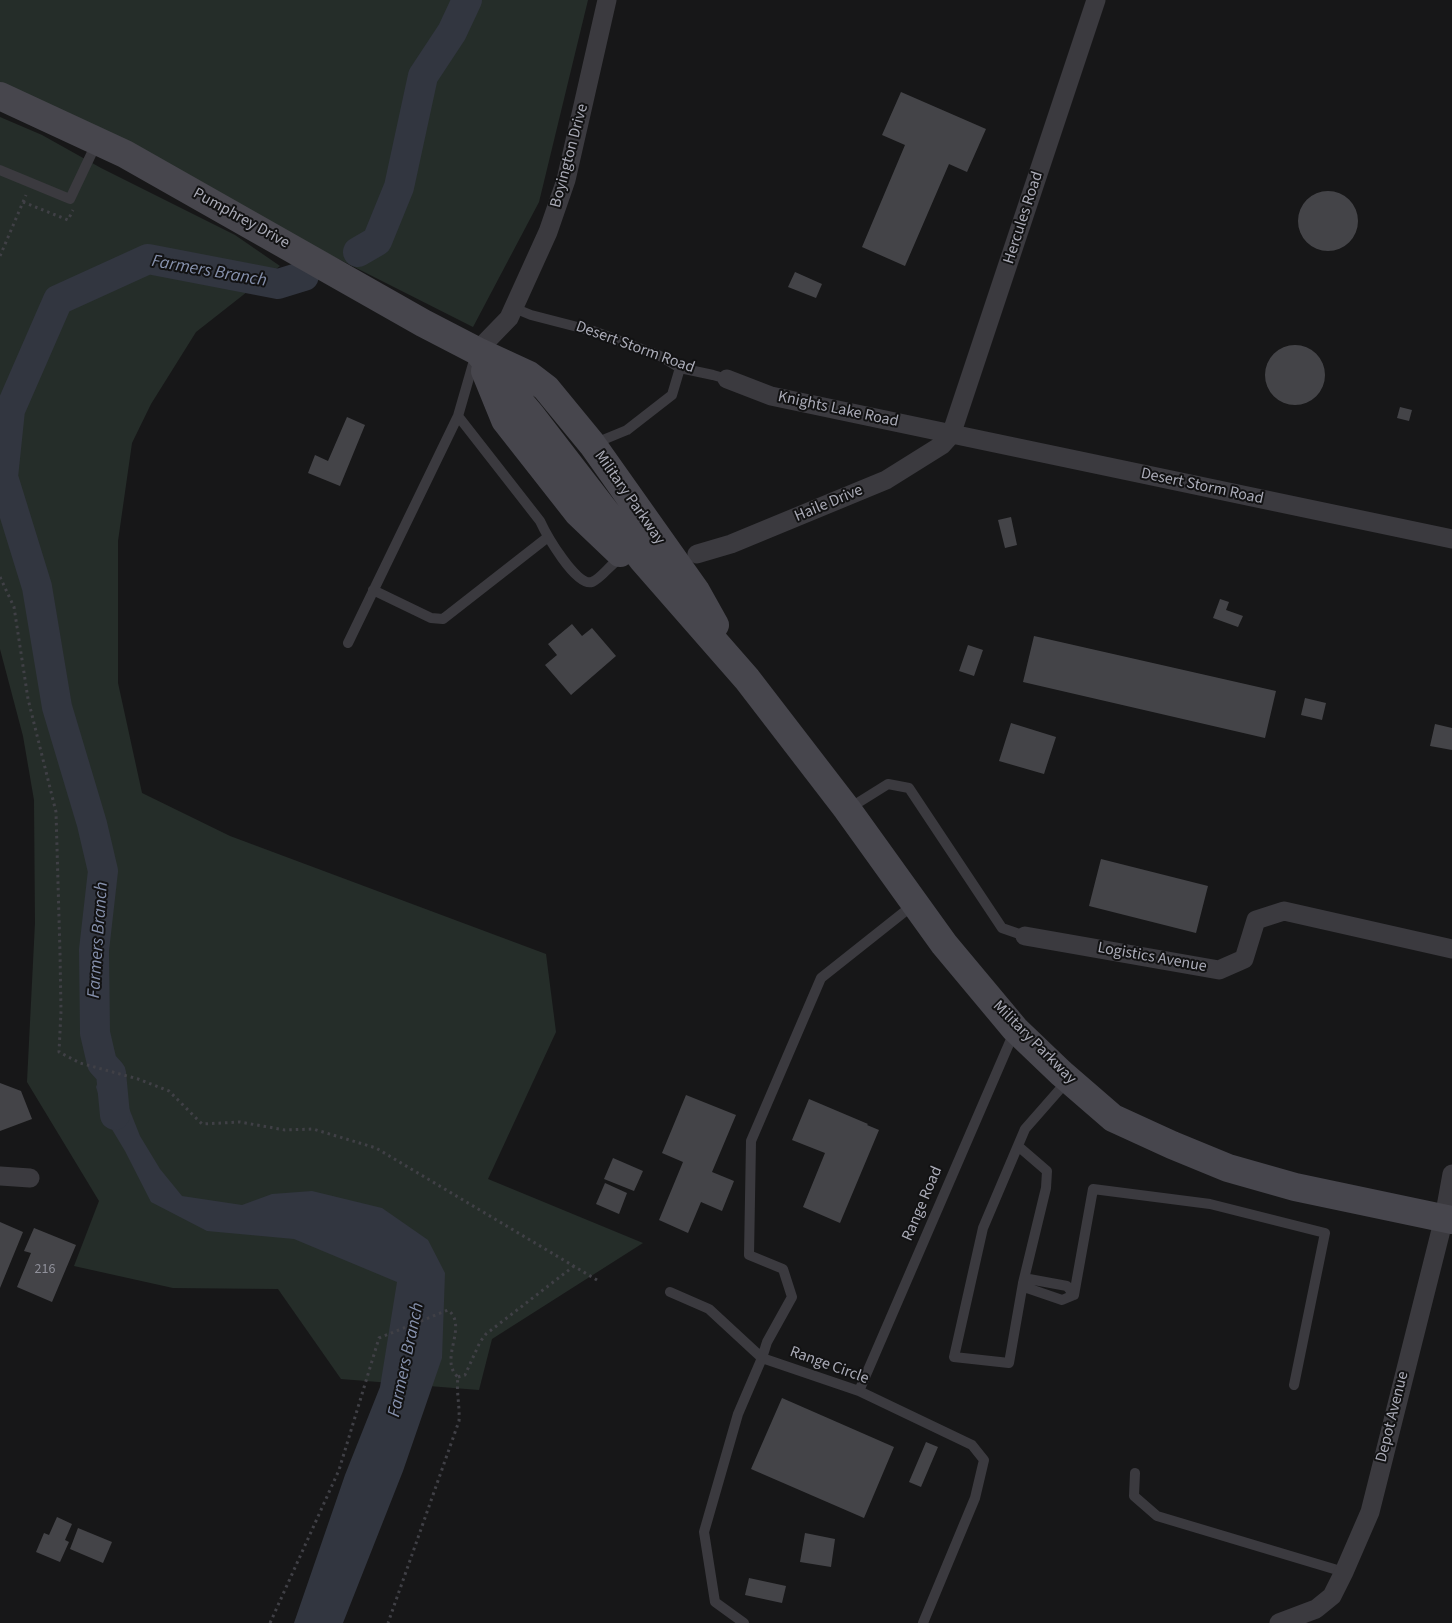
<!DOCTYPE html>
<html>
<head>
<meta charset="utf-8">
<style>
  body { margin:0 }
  canvas { display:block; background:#171718 }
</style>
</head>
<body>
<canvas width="1452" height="1623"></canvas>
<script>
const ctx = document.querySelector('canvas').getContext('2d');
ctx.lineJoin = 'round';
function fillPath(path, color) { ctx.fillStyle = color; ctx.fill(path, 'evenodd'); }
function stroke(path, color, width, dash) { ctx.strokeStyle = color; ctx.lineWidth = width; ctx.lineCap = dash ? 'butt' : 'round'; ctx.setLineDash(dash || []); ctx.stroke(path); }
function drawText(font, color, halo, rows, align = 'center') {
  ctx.font = font + ' "Source Sans 3",sans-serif'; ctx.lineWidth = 4; ctx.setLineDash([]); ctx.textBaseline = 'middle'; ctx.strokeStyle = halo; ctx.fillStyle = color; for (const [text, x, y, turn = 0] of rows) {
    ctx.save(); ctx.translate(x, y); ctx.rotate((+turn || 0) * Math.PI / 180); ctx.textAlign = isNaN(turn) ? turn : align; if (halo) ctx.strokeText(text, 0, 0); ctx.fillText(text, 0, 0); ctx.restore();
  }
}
const green = new Path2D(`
  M 0,0 L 588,0 L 539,202 L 473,327 L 0,88 Z
  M 0,117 L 42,135 L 101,168 L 235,235 L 280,266 L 196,332 L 151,404 L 132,443 L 118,541 L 118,683 L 142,793 L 230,836 L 546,954 L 556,1032 L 488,1179 L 643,1243 L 492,1339 L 479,1390 L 341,1379 L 278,1289 L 173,1288 L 74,1266 L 99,1201 L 27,1082 L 35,923 L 34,800 L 23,736 L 0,649 Z`);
const water = new Path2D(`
  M 103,1068 L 117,1078 L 140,1136 L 160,1169 L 182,1196 L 242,1205 L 272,1194 L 312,1191 L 382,1208 L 428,1240 L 445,1273 L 442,1358 L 403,1471 L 343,1623 L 294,1623 L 345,1475 L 380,1387 L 397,1282 L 294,1239 L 207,1231 L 151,1202 L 125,1151 L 107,1121 L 96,1087 Z`);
const stream = new Path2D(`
  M 0,471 L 3,477`);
const river = new Path2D(`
  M 358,252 L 377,241 L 399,187 L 423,76 L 452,32 L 467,0
  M 115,1115 L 111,1073 L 102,1063 L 95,1033 L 94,950 L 103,871 L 92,824 L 57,707 L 37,587 L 3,477 L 10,410 L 58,300 L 148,259 L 278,284 L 304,276`);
const building = new Path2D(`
  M 901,92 L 986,129 L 967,172 L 949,164 L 905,266 L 862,247 L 905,145 L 882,135 Z
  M1298 221a30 30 0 1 1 60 0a30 30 0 1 1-60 0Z
  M 795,272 L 822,284 L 816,298 L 788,287 Z
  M1265 375a30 30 0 1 1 60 0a30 30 0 1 1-60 0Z
  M 1400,407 L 1412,410 L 1409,421 L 1397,418 Z
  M 347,417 L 365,425 L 340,486 L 308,473 L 315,455 L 328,461 Z
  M 1011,517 L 1017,545 L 1005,548 L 998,520 Z
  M 1220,599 L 1229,602 L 1226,610 L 1243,616 L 1238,627 L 1213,618 Z
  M 572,624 L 582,636 L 592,628 L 616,656 L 571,695 L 545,665 L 557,655 L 548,644 Z
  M 1034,636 L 1276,691 L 1265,738 L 1023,682 Z
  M 968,645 L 983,650 L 974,676 L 959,671 Z
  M 1305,698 L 1326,703 L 1322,720 L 1301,715 Z
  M 1011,723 L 1056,737 L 1044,774 L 999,761 Z
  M 1435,724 L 1452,728 L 1452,750 L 1430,746 Z
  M 1101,859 L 1208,886 L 1196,933 L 1089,906 Z
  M 0,1083 L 21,1091 L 32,1119 L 0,1131 Z
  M 686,1095 L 736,1115 L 712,1172 L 734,1181 L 722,1211 L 701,1202 L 688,1233 L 659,1220 L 683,1162 L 662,1153 Z
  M 809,1099 L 868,1124 L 867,1125 L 879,1130 L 840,1223 L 803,1207 L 825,1153 L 792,1140 Z
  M 613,1158 L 643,1171 L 634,1191 L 604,1179 Z
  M 605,1183 L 627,1193 L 619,1214 L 596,1204 Z
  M 0,1222 L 23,1232 L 0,1288 Z
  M 34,1228 L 76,1245 L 52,1302 L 17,1287 L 31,1253 L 24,1251 Z
  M 782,1398 L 894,1447 L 864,1518 L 751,1469 Z
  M 926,1442 L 938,1447 L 921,1487 L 909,1482 Z
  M 57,1517 L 72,1524 L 65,1540 L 69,1542 L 60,1562 L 36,1552 L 44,1533 L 49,1535 Z
  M 78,1528 L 112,1542 L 103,1563 L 70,1549 Z
  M 805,1533 L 835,1539 L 831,1567 L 800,1562 Z
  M 749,1578 L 786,1586 L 782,1603 L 745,1595 Z`);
const path = new Path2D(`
  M 23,202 L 68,220 L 73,210
  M 0,256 L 26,195
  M 0,577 L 14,607 L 28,699 L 56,812 L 60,953 L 61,1011 L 59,1052 L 80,1063 L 138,1079 L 169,1091 L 202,1124 L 240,1122 L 285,1130 L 313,1129 L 376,1148 L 597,1280
  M 458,1377 L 465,1375 L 480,1342 L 486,1334 L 574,1266
  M 270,1623 L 339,1470 L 379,1338 L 448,1310 C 469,1326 438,1360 458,1377 C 456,1392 460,1406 459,1421 L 388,1623`);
const lane = new Path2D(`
  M 0,170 L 70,199 L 97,142
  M 514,308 L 531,315 L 593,331 L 660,356 L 680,368 L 713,375 L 727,379
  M 458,416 L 540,521 C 546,534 576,587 592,582 C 602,578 611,563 622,557
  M 593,444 L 627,430 L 672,395 L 680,368
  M 373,590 L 431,618 L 443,619 L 548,537
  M 348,643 L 458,416 L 475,357
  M 848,809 L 888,784 L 909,788 L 1002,928 L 1025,936
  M 1018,1146 L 1047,1171 L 1046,1188 L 1023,1283 L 1009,1363 L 954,1357 L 983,1228 L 1025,1129 L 1068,1080
  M 1023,1283 L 1029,1279 L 1067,1286 L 1074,1295
  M 1023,1283 L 1027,1288 L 1062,1300 L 1074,1295
  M 670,1292 L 709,1309 L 762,1358 L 767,1342 L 792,1297 L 783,1269 L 749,1255 L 751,1141 L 821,978 L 913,905
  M 1074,1295 L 1093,1189 L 1210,1204 L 1325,1233 L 1294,1385
  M 859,1391 L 1015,1030
  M 1135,1473 L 1134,1496 L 1157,1516 L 1344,1572
  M 744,1623 L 715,1602 L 704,1532 L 738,1414 L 762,1358 L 859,1391 L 972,1445 L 984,1460 L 975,1498 L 923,1623`);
const street = new Path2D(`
  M 477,351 L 509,318 L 548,232 L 566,180 L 607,0
  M 727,379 L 771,396 L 1452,539
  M 697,554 L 731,544 L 886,480 L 942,445 L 951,435 L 1096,0
  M 1025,936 L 1219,970 L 1244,959 L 1256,920 L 1284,911 L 1452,949
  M 0,1176 L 30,1178
  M 1279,1623 L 1316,1609 L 1332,1596 L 1344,1572 L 1370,1512 L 1444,1218 L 1452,1174`);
const secondary = new Path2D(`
  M 0,96 L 125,154 L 423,323 L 477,351 L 529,375 L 546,388 L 592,444 L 696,591 L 715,625
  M 477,351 L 531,415 L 642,559 L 747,679 L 847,809 L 944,944 L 1015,1029 L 1061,1073 L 1113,1118 L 1172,1145 L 1228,1168 L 1295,1187 L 1452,1220
  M 485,371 L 505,420 L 578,513 L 620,553`);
const numberNames = [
  ["216",45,1270]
];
const streetNames = [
  ["Boyington Drive",570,156,-75],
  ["Hercules Road",1024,218,-72],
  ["Pumphrey Drive",241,219,29],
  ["Desert Storm Road",635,348,20],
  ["Knights Lake Road",838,410,12],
  ["Desert Storm Road",1202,487,12],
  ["Military Parkway",629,498,55],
  ["Haile Drive",829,504,-23],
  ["Logistics Avenue",1152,958,10],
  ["Military Parkway",1034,1043,45],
  ["Range Road",923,1204,-67],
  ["Range Circle",829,1366,20],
  ["Depot Avenue",1393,1417,-76]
];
const waterNames = [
  ["Farmers Branch",209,272,10],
  ["Farmers Branch",99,940,-86],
  ["Farmers Branch",407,1360,-78]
];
fillPath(green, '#252d29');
fillPath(water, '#323640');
stroke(stream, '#323640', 5);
stroke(river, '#323640', 30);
fillPath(building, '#444448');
stroke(path, '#404046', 3, [2.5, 4]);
stroke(lane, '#3b3a3f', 10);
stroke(street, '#3b3a3f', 19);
stroke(secondary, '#47464d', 28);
drawText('14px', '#90919b', null, numberNames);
drawText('16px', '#aaabb7', '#121213', streetNames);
drawText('italic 18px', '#8691ad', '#121213', waterNames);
</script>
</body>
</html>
